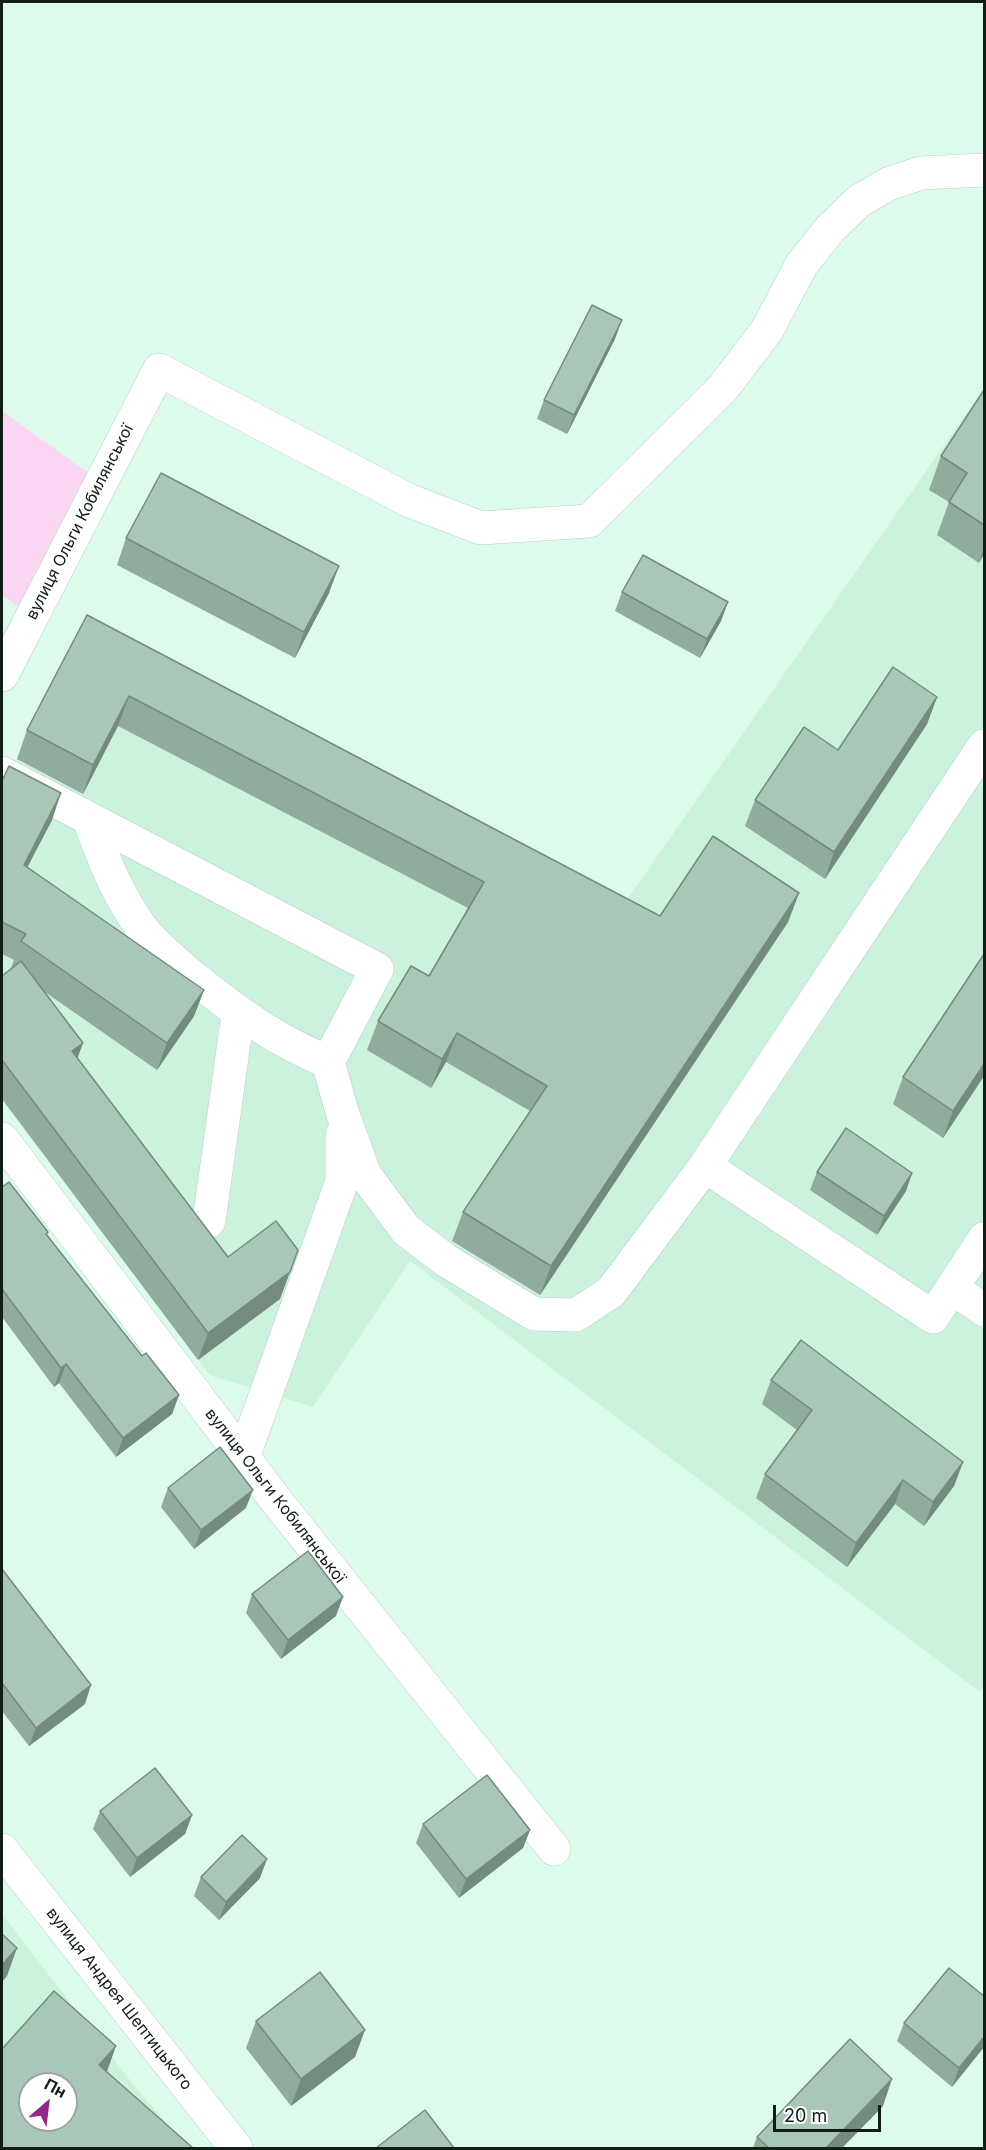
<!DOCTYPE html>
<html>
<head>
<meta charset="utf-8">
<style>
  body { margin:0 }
  #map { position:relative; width:986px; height:2150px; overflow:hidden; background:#dcfbea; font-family:Inter,sans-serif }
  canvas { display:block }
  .frame { position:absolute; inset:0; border:3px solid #111d17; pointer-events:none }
  .north { position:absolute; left:18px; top:2072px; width:60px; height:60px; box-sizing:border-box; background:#fff; border:2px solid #a0a5a2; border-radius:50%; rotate:28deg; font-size:16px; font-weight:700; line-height:24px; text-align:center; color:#111d17 }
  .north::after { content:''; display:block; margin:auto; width:21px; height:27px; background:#952687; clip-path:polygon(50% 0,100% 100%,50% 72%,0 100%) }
  .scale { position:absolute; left:773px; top:2105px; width:108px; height:27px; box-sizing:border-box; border:3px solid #111d17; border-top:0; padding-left:8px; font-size:18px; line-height:21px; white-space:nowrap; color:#111d17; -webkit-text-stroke:4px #fff; paint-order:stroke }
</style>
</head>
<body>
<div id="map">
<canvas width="986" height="2150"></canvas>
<div class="frame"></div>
<div class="north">Пн</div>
<div class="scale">20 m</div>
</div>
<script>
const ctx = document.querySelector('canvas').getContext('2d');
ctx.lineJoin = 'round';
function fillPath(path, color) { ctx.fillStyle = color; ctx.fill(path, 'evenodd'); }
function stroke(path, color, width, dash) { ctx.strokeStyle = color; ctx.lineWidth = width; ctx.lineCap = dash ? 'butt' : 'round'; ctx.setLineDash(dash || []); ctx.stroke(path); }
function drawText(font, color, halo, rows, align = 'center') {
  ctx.font = font + ' Inter,sans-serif'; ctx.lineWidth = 4.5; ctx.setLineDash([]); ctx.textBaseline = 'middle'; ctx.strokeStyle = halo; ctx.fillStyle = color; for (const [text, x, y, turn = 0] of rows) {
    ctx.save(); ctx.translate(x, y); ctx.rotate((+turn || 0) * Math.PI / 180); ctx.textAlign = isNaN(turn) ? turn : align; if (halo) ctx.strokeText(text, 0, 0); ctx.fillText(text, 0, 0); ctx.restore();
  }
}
const built = new Path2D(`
  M 984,388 L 984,1687 L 980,1692 L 410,1261 L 313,1407 L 210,1375 L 2,1100 L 2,789 L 76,644 L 610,924 Z
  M 2,1914 L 136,2088 L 188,2148 L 2,2148 ZM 30,2084 L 66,2084 L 66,2120 L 30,2120 Z`);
const green = new Path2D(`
  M 2,411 L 91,475 L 22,610 L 2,595 Z`);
const minor = new Path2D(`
  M 2,675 L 159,370 L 410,501 L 481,528 L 589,521 L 723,388 L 767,330 L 802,264 L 830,229 L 859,201 L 888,184 L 921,173 L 984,170
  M 984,746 L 705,1166 L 933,1317 L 984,1239
  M 2,773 L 377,969 L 328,1062 L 343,1115 L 365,1175 L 406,1230 L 447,1261 L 534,1314 L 576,1315 L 611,1292 L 705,1166
  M 89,819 C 103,859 118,896 143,930 C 157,948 176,963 193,977 C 236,1012 277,1041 328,1062
  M 2,1139 L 275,1499 L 554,1849
  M 209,1221 L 238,1014
  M 952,1288 L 984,1310
  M 243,1458 L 342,1181 L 342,1135`);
const major = new Path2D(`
  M 2,1850 L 236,2148`);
const wall = new Path2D(`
  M 615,339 L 567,434 L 537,419 L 544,400 Z
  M 984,390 L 984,554 L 979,563 L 937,535 L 949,502 L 929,490 L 941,456 Z
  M 126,538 L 329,593 L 295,658 L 117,565 Z
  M 622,592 L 728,602 L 721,621 L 700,658 L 615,611 Z
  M 87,615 L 660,916 L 799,893 L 788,922 L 540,1295 L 452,1241 L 463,1212 L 530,1111 L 446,1062 L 431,1088 L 367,1050 L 378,1021 L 429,976 L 468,908 L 118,726 L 83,794 L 17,759 L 27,730 Z
  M 937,697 L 927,724 L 825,879 L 745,826 L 755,800 L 838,750 Z
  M 2,781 L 52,820 L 27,867 L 204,990 L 194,1016 L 157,1070 L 42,990 L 83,1043 L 77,1058 L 228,1257 L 280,1299 L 198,1360 L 2,1099 L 2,976 L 11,968 L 14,960 L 2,954 Z
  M 984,1076 L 943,1138 L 893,1104 L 903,1077 Z
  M 817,1172 L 912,1173 L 906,1191 L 877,1235 L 810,1190 Z
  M 2,1187 L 48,1232 L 47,1235 L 142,1356 L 179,1395 L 172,1414 L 116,1457 L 59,1383 L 54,1387 L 2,1317 Z
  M 771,1380 L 963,1462 L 954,1486 L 924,1526 L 895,1504 L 847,1567 L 756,1498 L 765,1474 L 797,1430 L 762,1404 Z
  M 168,1488 L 246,1508 L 194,1549 L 161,1507 Z
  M 2,1569 L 85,1704 L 29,1746 L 2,1711 Z
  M 252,1594 L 336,1616 L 281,1659 L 246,1613 Z
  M 100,1811 L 192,1815 L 185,1834 L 130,1877 L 93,1829 Z
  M 423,1824 L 530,1830 L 523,1848 L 459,1898 L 416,1843 Z
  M 201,1877 L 260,1878 L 219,1920 L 194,1896 Z
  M 256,2021 L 355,2057 L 291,2106 L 246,2048 Z
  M 904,2023 L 984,2047 L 952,2087 L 897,2041 Z
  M 883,2106 L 842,2148 L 753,2148 L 757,2137 Z`);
const shadedWall = new Path2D(`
  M 622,320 L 615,339 L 567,434 L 574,415 Z
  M 984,548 L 984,554 L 979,563 Z
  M 339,566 L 329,593 L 295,658 L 304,632 Z
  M 728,602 L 721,621 L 700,658 L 707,639 Z
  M 129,696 L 118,726 L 83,794 L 93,765 Z
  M 937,697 L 927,724 L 825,879 L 834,852 Z
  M 61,793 L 52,820 L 15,891 L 24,865 Z
  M 799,893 L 788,922 L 540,1295 L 551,1266 Z
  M 204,990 L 194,1016 L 157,1070 L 167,1043 Z
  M 457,1033 L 446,1062 L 431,1088 L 442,1059 Z
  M 83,1043 L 73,1070 L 72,1051 Z
  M 984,1064 L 984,1076 L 943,1138 L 953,1111 Z
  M 912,1173 L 906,1191 L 877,1235 L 884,1216 Z
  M 290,1272 L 280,1299 L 198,1360 L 208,1333 Z
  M 66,1364 L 59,1383 L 54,1387 L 61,1368 Z
  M 179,1395 L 172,1414 L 116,1457 L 123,1438 Z
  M 963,1462 L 954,1486 L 924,1526 L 933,1502 Z
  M 903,1480 L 895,1504 L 847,1567 L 856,1543 Z
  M 253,1490 L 246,1508 L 194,1549 L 201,1530 Z
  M 343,1597 L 336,1616 L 281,1659 L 288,1640 Z
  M 91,1685 L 85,1704 L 29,1746 L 36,1728 Z
  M 192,1815 L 185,1834 L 130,1877 L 137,1858 Z
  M 530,1830 L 523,1848 L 459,1898 L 466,1879 Z
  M 267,1859 L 260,1878 L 219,1920 L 226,1902 Z
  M 17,1948 L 7,1976 L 2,1982 L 2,1965 Z
  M 365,2030 L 355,2057 L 291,2106 L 301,2079 Z
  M 984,2037 L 984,2047 L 952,2087 L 959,2068 Z
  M 116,2046 L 104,2080 L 99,2065 Z
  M 892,2079 L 883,2106 L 842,2148 L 826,2148 Z`);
const building = new Path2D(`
  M 592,305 L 622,320 L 574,415 L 544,400 Z
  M 984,390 L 984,525 L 949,502 L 967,473 L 941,456 Z
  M 161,473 L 339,566 L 304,632 L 126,538 Z
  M 643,555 L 728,602 L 707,639 L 622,592 Z
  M 87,615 L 660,916 L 713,836 L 799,893 L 551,1266 L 463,1212 L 547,1086 L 457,1033 L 442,1059 L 378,1021 L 411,966 L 429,976 L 484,882 L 129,696 L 93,765 L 27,730 Z
  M 893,667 L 937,697 L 834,852 L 755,800 L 804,727 L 838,750 Z
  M 9,766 L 61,793 L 24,865 L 204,990 L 167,1043 L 21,941 L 26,934 L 2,922 L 2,781 Z
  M 984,954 L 984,1064 L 953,1111 L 903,1077 Z
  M 21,961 L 83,1043 L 72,1051 L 228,1257 L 276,1221 L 298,1250 L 290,1272 L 208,1333 L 2,1060 L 2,976 Z
  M 846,1128 L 912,1173 L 884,1216 L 817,1172 Z
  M 9,1182 L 48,1232 L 46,1234 L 142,1356 L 146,1353 L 179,1395 L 123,1438 L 66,1364 L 61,1368 L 2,1289 L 2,1187 Z
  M 801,1340 L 963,1462 L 933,1502 L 903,1480 L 856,1543 L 765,1474 L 812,1410 L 771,1380 Z
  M 220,1447 L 253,1490 L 201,1530 L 168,1488 Z
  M 308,1551 L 343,1597 L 288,1640 L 252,1594 Z
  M 2,1569 L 91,1685 L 36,1728 L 2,1683 Z
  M 155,1768 L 192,1815 L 137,1858 L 100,1811 Z
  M 487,1775 L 530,1830 L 466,1879 L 423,1824 Z
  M 242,1835 L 267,1859 L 226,1902 L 201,1877 Z
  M 2,1934 L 17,1948 L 2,1965 Z
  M 949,1968 L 984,1996 L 984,2037 L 959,2068 L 904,2023 Z
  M 320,1972 L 365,2030 L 301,2079 L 256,2021 Z
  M 54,1991 L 116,2046 L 99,2065 L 193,2148 L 2,2148 L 2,2049 ZM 30,2084 L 66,2084 L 66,2120 L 30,2120 Z
  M 850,2039 L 892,2079 L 826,2148 L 769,2148 L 757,2137 Z
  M 425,2110 L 454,2148 L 376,2148 Z`);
const streetNames = [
  ["вулиця Ольги Кобилянської",80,522,-63],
  ["вулиця Ольги Кобилянської",275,1496,52],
  ["вулиця Андрея Шептицького",119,1999,52]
];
fillPath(built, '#cbf2dc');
fillPath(green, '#fbd6f3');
stroke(minor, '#b3d1c0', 34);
stroke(major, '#b3d1c0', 34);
stroke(minor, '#fff', 33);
stroke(major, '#fff', 33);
fillPath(wall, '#91ab9d');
fillPath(shadedWall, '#768b7f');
fillPath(building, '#a9c7b6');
stroke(building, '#768b7f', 1.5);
drawText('16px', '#111d17', '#fff', streetNames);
</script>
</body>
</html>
